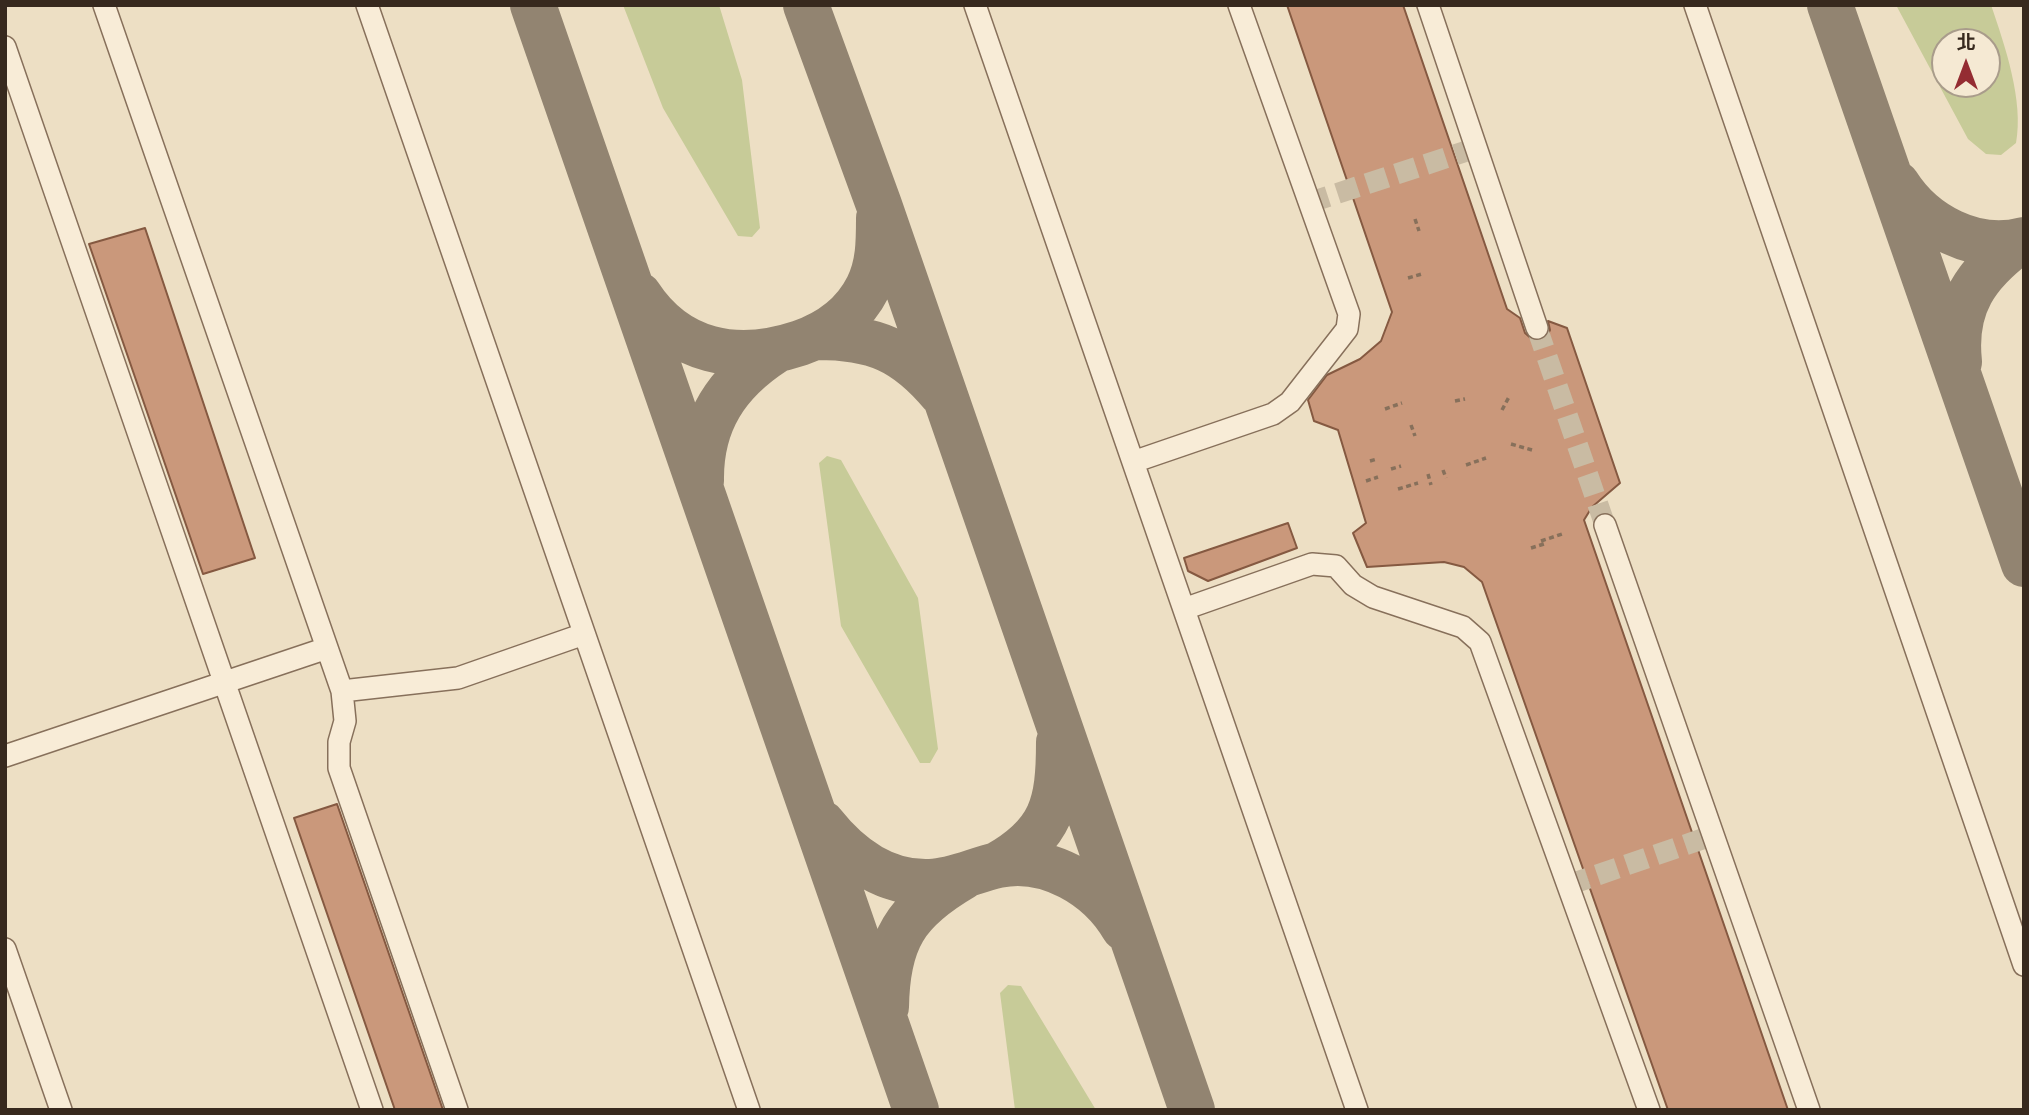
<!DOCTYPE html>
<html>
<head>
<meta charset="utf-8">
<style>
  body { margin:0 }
  #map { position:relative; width:2029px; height:1115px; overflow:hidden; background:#eddfc4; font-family:Spectral,"Noto Sans TC",serif }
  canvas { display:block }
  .frame { position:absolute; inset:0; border:7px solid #37291e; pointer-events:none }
  .north { position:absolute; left:1931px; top:28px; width:70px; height:70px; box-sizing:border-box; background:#f5e9d3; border:2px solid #a99c8b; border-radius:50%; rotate:0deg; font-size:19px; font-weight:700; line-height:28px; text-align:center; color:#37291e }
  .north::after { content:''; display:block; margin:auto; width:24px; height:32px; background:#942c32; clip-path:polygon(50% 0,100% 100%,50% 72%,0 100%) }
</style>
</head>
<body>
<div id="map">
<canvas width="2029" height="1115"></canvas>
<div class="frame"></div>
<div class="north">北</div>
</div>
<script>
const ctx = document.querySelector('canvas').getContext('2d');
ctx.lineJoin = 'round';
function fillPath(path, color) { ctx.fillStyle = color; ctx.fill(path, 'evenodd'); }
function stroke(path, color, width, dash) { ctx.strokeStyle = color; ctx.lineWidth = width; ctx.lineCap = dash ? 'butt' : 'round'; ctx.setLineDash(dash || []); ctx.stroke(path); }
const green = new Path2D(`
  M 623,5 L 719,5 L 742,80 L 760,228 L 752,237 L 738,236 L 663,108 Z
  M 1896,5 L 1991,5 C 2005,46 2024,101 2016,143 L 2001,155 L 1986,154 L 1968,139 ZM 1945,42 L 1987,42 L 1987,84 L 1945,84 Z
  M 827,456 L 841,460 L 918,598 L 938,749 L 930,763 L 920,763 L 841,626 L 819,463 Z
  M 1008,985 L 1021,986 L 1096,1110 L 1015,1110 L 1000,993 Z`);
const taxiway = new Path2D(`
  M 533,5 L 916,1110
  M 806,5 L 879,205 L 1192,1110
  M 1830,5 L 2024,564
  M 1897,184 C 1923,225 1975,253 2024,240
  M 639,295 C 677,353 737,364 800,343 C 829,333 854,315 868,287 C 879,265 879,242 879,218
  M 817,337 C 874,337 905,350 942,394
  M 1959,362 C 1953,306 1976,273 2020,241
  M 701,481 C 700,422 727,382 775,351
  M 822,823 C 849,857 884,884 930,882 C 954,881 975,870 998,865 C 1047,855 1099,885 1124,928
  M 997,865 C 1052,834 1059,804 1059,742
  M 886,1007 C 887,940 905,911 963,877`);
const building = new Path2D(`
  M 1287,5 L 1403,5 L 1507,309 L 1520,318 L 1525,333 L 1534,341 L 1542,340 L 1547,336 L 1550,330 L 1548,321 L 1567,328 L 1620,483 L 1592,507 L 1584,520 L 1788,1110 L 1668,1110 L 1482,582 L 1464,567 L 1444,562 L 1367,567 L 1353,533 L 1366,523 L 1338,430 L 1314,421 L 1308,400 L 1327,375 L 1360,359 L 1381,341 L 1392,312 Z
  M 145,228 L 255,558 L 203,574 L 89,244 Z
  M 1288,523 L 1297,548 L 1208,581 L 1188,571 L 1184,558 Z
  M 337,804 L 443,1110 L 395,1110 L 294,818 Z`);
const minorTunnel = new Path2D(`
  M 1308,203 L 1476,148
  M 1537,328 L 1605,525
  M 1568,885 L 1714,835`);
const path = new Path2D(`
  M 1415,219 L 1419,231
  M 1408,278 L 1422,274
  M 1455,401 L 1465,399
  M 1385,409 L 1402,403
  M 1502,410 L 1510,395
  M 1411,425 L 1415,436
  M 1511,444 L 1532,450
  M 1370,461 L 1377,459
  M 1466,465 L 1486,458
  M 1391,469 L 1401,466
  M 1443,470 L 1446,478
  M 1428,474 L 1431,485
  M 1366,481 L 1378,477
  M 1398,489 L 1418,483
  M 1541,541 L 1562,534
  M 1531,548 L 1544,544`);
const minor = new Path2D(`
  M 104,5 L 342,691 L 345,721 L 339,742 L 339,768 L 457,1110
  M 367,5 L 749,1110
  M 975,5 L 1357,1110
  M 1428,5 L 1537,328
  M 1695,5 L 2024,965
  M 5,47 L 372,1110
  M 1133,462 L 1273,414 L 1290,402 L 1347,329 L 1349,314 L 1239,5
  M 1605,525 L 1809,1110
  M 1184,609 L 1312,564 L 1336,566 L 1353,585 L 1373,597 L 1463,627 L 1480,642 L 1649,1110
  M 342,691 L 458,678 L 584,634
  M 5,756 L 327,648
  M 5,949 L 61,1110`);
fillPath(green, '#c7cb98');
stroke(taxiway, '#928471', 46);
fillPath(building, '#ca987b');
stroke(building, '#855941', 2);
stroke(minorTunnel, '#c9bba3', 21, [21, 10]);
stroke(minor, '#87705b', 24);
stroke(path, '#87705b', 3.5, [5, 3.5]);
stroke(minor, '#f8ecd7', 21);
</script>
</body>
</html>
